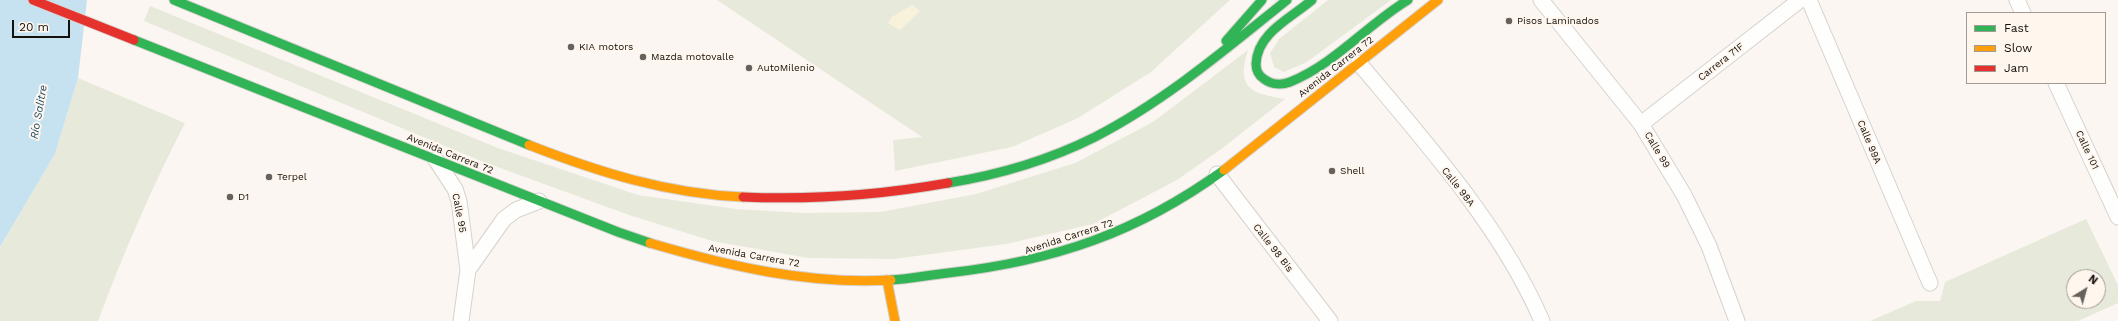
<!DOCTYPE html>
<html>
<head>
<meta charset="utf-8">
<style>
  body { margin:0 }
  #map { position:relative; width:2118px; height:321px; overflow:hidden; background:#fbf6f2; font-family:"Work Sans",sans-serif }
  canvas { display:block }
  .legend { position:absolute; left:1966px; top:12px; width:140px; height:72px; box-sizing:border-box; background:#fff6ee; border:1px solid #a19a94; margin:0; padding:5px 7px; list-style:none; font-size:12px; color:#14110d }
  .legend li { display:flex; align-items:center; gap:8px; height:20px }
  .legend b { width:20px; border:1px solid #a19a94 }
  .north { position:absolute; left:2066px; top:269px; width:40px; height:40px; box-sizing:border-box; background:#fff6ee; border:1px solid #a19a94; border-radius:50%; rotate:37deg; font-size:11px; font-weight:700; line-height:16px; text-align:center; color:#14110d }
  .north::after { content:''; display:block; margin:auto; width:14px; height:18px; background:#65615d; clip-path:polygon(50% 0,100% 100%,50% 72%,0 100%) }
  .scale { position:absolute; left:12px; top:20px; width:58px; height:18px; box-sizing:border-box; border:2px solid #14110d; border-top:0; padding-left:5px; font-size:12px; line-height:14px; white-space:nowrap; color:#14110d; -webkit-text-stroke:3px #fff6ee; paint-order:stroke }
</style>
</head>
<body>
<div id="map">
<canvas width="2118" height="321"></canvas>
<ul class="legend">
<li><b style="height:5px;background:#30b455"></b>Fast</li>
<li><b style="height:5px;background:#ff9f0a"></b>Slow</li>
<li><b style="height:5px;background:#e5322d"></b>Jam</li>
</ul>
<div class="north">N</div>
<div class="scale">20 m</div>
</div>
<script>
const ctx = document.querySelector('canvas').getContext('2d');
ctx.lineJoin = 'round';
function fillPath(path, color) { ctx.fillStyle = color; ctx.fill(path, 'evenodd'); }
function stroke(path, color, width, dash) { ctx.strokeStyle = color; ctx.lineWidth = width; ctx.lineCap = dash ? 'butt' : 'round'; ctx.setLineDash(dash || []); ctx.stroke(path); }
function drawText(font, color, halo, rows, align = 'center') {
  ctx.font = font + ' "Work Sans",sans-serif'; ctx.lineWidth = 4; ctx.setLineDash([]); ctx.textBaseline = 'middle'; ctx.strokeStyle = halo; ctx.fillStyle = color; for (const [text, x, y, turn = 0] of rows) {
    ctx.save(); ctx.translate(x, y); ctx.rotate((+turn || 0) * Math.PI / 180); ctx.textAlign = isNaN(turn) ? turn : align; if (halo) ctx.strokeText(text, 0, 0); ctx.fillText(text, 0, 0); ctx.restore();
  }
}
const green = new Path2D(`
  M 717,0 L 1230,0 L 1151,72 L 1078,118 L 1012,147 L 895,171 L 893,140 L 922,137 Z
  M 1328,0 L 1391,0 L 1307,62 L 1284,72 L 1274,67 L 1270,53 L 1279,39 Z
  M 150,6 L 498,148 L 638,195 L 736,209 L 803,213 L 880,212 L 976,194 L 1075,163 L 1153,122 L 1248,50 C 1236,88 1250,93 1285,99 L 1224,147 L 1177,180 L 1093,224 L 1006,244 L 894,259 L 808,258 L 712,241 L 629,215 L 481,161 L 144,21 Z
  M 78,78 L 185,123 C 152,187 123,254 98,321 L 0,321 L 0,247 L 55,154 Z
  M 2086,219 L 2118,285 L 2118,303 L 2078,321 L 1870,321 L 1916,301 L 1940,301 L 1945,282 ZM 2074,277 L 2098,277 L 2098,301 L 2074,301 Z`);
const sand = new Path2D(`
  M 912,5 L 920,11 L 900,30 L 888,23 L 892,17 Z`);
const water = new Path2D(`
  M 0,0 L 87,0 L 78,78 L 55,154 L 0,247 Z`);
const street = new Path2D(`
  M 1541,0 L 1641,124 L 1684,195 L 1709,246 L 1737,321
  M 1809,0 L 1930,283
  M 2017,0 L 2023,13
  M 1359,63 C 1425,142 1501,226 1542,321
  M 2056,83 L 2118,217
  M 1641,124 L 1800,0
  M 436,160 L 455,189 L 459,201 L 468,270 L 461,321
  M 1217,174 L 1330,321
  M 468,270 L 504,219 L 516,210 L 539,201`);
const fast = new Path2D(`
  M 174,0 L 529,145
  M 1312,0 C 1291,18 1257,33 1256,64 C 1256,70 1259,76 1264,79 C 1272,85 1282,85 1290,82 C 1335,64 1368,24 1408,0
  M 134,40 L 618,232 L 650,243
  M 1226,41 L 1262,0
  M 948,183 C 998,175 1049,160 1095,137 C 1165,101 1226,49 1287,0
  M 891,280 C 910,279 929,275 948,273 C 1054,261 1137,233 1224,170`);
const slow = new Path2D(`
  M 529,145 C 598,172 668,194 743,197
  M 1224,170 L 1438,0
  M 650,243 C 728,266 809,285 891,280
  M 887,280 L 895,321`);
const jam = new Path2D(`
  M 33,0 L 134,40
  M 743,197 C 811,200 880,195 948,183`);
const markers = [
  [1509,21,4,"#65615d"],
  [571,47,4,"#65615d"],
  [643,57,4,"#65615d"],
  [749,68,4,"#65615d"],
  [1332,171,4,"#65615d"],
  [269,177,4,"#65615d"],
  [230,197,4,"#65615d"]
];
const poiNames = [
  ["Pisos Laminados",1517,21],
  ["KIA motors",579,47],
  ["Mazda motovalle",651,57],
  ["AutoMilenio",757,68],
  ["Shell",1340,171],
  ["Terpel",277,177],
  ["D1",238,197]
];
const streetNames = [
  ["Carrera 71F",1721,62,-38],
  ["Avenida Carrera 72",1336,67,-38],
  ["Calle 99A",1869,142,67],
  ["Calle 99",1657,150,59],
  ["Calle 101",2087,150,65],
  ["Avenida Carrera 72",450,154,22],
  ["Calle 98A",1458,187,52],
  ["Calle 95",459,213,79],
  ["Avenida Carrera 72",1069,237,-18],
  ["Calle 98 Bis",1273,248,52],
  ["Avenida Carrera 72",754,256,10]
];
const waterNames = [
  ["Río Salitre",39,112,-80]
];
fillPath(green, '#e7eadb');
fillPath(sand, '#f9f2db');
fillPath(water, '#c6e2f1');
stroke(street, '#d6d2ce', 17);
stroke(fast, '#d6d2ce', 11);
stroke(slow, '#d6d2ce', 11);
stroke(jam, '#d6d2ce', 11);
stroke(street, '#fefefd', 15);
stroke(fast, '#30b455', 9);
stroke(slow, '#ff9f0a', 9);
stroke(jam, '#e5322d', 9);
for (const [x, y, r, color] of markers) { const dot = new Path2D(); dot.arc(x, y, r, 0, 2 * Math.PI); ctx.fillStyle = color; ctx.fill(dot); stroke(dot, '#fff6ee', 1.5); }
drawText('10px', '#14110d', '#fff6ee', poiNames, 'left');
drawText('10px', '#14110d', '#fff6ee', streetNames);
drawText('italic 11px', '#1a4d66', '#fff6ee', waterNames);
</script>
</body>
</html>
